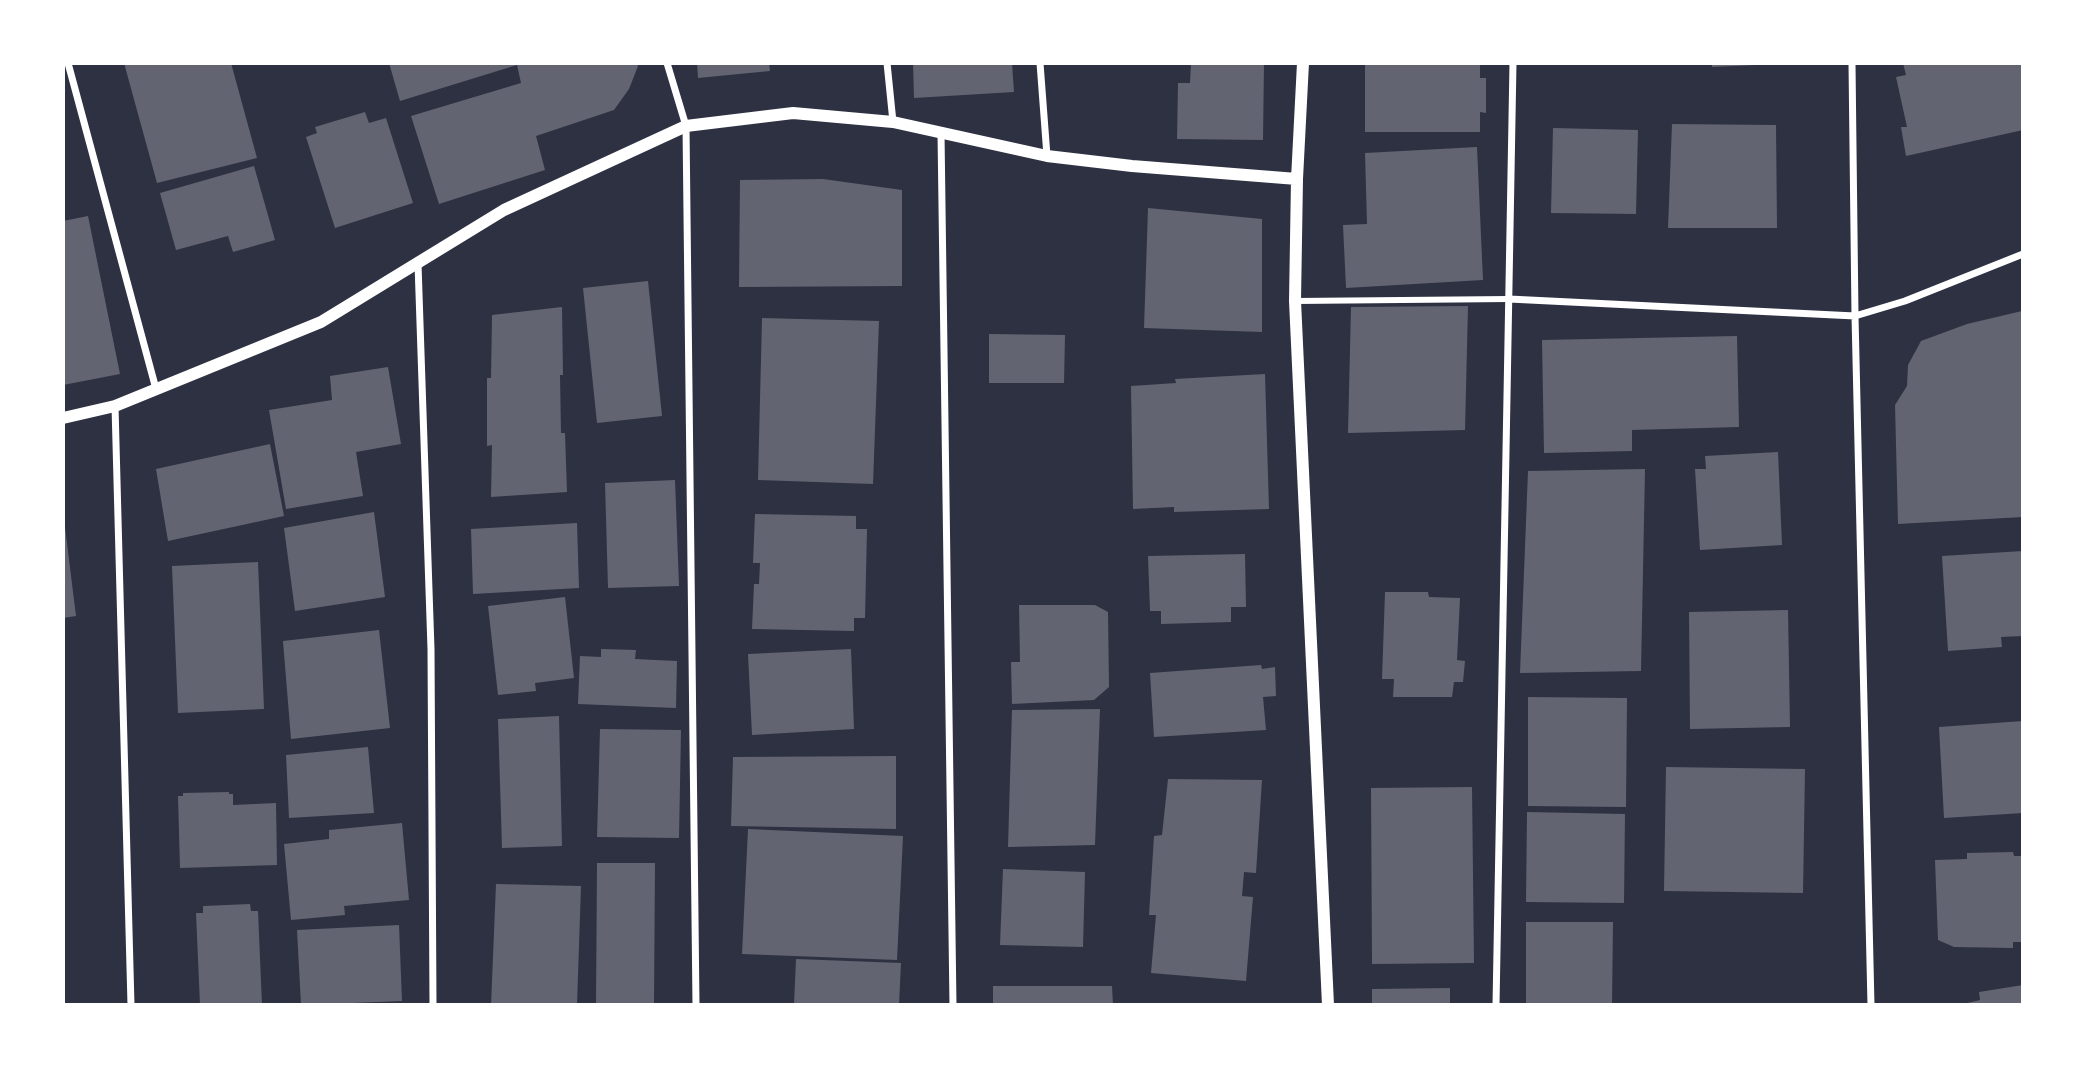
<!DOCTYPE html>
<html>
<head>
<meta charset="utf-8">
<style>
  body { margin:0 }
  #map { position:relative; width:2086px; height:1068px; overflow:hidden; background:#2d3142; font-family:Mulish,sans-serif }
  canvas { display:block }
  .frame { position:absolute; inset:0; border:65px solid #fff; pointer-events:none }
</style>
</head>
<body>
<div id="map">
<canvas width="2086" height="1068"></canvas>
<div class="frame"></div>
</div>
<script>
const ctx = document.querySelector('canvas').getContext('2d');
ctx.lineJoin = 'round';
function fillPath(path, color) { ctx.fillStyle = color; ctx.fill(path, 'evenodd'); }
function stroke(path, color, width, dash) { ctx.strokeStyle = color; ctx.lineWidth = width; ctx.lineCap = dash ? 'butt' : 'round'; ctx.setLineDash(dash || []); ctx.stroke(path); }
const building = new Path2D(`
  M 124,63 L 231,63 L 257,158 L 157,183 Z
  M 389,63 L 637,63 L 638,66 L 629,89 L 614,110 L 536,136 L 545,170 L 439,204 L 411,116 L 521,83 L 517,65 L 400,101 Z
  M 697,63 L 769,63 L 770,71 L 698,78 Z
  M 913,63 L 1012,63 L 1014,92 L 914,98 Z
  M 1191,63 L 1264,63 L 1263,140 L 1177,139 L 1178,83 L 1190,83 Z
  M 1365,63 L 1480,63 L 1480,78 L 1486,78 L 1486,113 L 1480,112 L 1480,132 L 1365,132 Z
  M 1712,63 L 1756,63 L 1756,65 L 1712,67 Z
  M 1903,63 L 2023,63 L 2023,130 L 1906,156 L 1901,127 L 1907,127 L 1896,77 L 1906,75 Z
  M 365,112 L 369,123 L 386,118 L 413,203 L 335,228 L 306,137 L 317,133 L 315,127 Z
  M 1672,124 L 1776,125 L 1777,228 L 1668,228 Z
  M 1553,128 L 1638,130 L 1636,214 L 1551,213 Z
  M 1477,147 L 1483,280 L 1346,288 L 1343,225 L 1367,224 L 1365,153 Z
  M 254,166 L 275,240 L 233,252 L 228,236 L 176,250 L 160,193 Z
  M 823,179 L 902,190 L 902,286 L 739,287 L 740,180 Z
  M 1148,208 L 1262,219 L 1262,332 L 1144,328 Z
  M 88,216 L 120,374 L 63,385 L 63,221 Z
  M 648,281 L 662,416 L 597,423 L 583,288 Z
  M 1468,306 L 1465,430 L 1348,433 L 1351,307 Z
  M 562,307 L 563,375 L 560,375 L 561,433 L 565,433 L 567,492 L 491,497 L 492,445 L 487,446 L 487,378 L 491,378 L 492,315 Z
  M 2022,311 L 2023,517 L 1898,524 L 1895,405 L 1907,386 L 1908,365 L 1921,341 L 1967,324 Z
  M 762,318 L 879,321 L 873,484 L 758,480 Z
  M 989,334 L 1065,335 L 1064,383 L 989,383 Z
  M 1737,336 L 1739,427 L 1632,430 L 1632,451 L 1544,453 L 1542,340 Z
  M 388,367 L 401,444 L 356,452 L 363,496 L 286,509 L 269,410 L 332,400 L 330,376 Z
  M 1265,374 L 1269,509 L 1174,512 L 1174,507 L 1133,509 L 1131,386 L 1176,383 L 1175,379 Z
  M 270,444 L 284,516 L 168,541 L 156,469 Z
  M 1778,452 L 1782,545 L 1700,550 L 1695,469 L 1706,469 L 1705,456 Z
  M 1645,469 L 1641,671 L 1520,673 L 1528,471 Z
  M 675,480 L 679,586 L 608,588 L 605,483 Z
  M 374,512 L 385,597 L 295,611 L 284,528 Z
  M 755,514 L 856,516 L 856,529 L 867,529 L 865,618 L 854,618 L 854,631 L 752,629 L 754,584 L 759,584 L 760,563 L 753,563 Z
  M 577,523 L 579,588 L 473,594 L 471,529 Z
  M 63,527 L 65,527 L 76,616 L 63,618 Z
  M 2023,551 L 2023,636 L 2001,637 L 2002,647 L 1948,651 L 1942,556 Z
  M 1245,554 L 1246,607 L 1231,607 L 1231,622 L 1161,624 L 1161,611 L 1150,611 L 1148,556 Z
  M 258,562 L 264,709 L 178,713 L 172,566 Z
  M 1385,592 L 1428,592 L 1429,597 L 1460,598 L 1457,660 L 1465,661 L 1463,682 L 1454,682 L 1452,697 L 1393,697 L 1394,679 L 1382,679 Z
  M 565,597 L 574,678 L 535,683 L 536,691 L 498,695 L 488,606 Z
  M 1019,605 L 1095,605 L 1108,612 L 1109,687 L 1094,700 L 1012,704 L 1011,662 L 1020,662 Z
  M 1788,610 L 1790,727 L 1690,729 L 1689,612 Z
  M 379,630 L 390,728 L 291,739 L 283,641 Z
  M 601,649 L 636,650 L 635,659 L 677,661 L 676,708 L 578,704 L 580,656 L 601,657 Z
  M 851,649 L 854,729 L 752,735 L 748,654 Z
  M 1261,665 L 1262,669 L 1275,667 L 1276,696 L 1263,697 L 1266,730 L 1154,737 L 1150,673 Z
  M 1528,697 L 1627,698 L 1626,807 L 1528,806 Z
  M 1100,709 L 1095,845 L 1008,847 L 1012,710 Z
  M 559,716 L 562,846 L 502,848 L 498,719 Z
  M 2023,721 L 2023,813 L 1944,818 L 1939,727 Z
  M 600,729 L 681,730 L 679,838 L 597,837 Z
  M 368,747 L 374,813 L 289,818 L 286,755 Z
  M 896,756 L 896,829 L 731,826 L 733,757 Z
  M 1666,767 L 1805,769 L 1803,893 L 1664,891 Z
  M 1168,779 L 1262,780 L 1256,873 L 1244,872 L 1242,896 L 1253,897 L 1246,981 L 1151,973 L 1156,915 L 1149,915 L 1154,836 L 1162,835 Z
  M 1472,787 L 1474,963 L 1372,964 L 1371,788 Z
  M 229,792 L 229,794 L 233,794 L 233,805 L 276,803 L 277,865 L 180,868 L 178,796 L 183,796 L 183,793 Z
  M 1527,812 L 1625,814 L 1624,903 L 1526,902 Z
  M 402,823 L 409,900 L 344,906 L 345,915 L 291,920 L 284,844 L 329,839 L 329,830 Z
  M 748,829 L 903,836 L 897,960 L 742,954 Z
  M 2013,852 L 2014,856 L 2023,856 L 2023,942 L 2013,942 L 2013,948 L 1954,947 L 1938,940 L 1935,860 L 1967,859 L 1967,853 Z
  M 597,863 L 655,863 L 654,1005 L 596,1005 Z
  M 1003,869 L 1085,872 L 1083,947 L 1000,945 Z
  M 496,884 L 581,886 L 577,1005 L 491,1005 Z
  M 250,904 L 251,911 L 258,911 L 262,1005 L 200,1005 L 196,913 L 203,913 L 203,906 Z
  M 1526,922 L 1613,922 L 1612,1005 L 1526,1005 Z
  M 399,925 L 402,1001 L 301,1005 L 297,930 Z
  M 796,959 L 901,963 L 899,1005 L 794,1005 Z
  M 2023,985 L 2023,1005 L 1959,1005 L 1980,1000 L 1979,992 Z
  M 993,986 L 1112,986 L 1113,1005 L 993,1005 Z
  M 1450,988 L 1450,1005 L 1372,1005 L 1372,989 Z`);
const pedestrian = new Path2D(`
  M 1295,301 L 1509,299`);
const minor = new Path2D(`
  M 68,63 L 156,389
  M 667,63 L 686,126 L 696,1005
  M 887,63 L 893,122
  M 1040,63 L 1047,156
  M 1852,63 L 1855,316 L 1871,1005
  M 941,133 L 953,1005
  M 418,264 L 431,649 L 433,1005
  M 1509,299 L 1855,316 L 1905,301 L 2023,254
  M 115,406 L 131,1005
  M 1496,1005 L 1513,63`);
const tertiary = new Path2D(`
  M 1303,63 L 1297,179 L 1295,301 L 1328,1005
  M 63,418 L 115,406 L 321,322 L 504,210 L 686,126 L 793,113 L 893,122 L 1047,156 L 1132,166 L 1297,179`);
fillPath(building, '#626471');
stroke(pedestrian, '#fff', 6);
stroke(minor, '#fff', 7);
stroke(tertiary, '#fff', 12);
</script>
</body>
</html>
